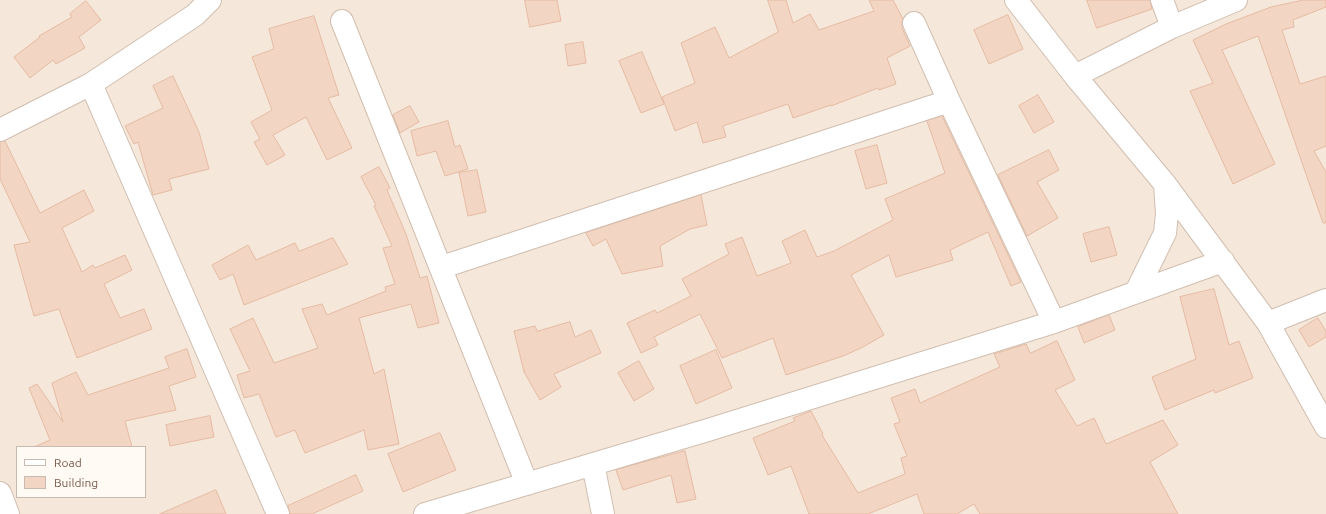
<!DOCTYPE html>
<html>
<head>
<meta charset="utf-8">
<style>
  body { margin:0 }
  #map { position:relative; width:1326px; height:514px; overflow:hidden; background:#fdf6ec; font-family:Ubuntu,sans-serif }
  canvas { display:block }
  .legend { position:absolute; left:16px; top:446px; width:130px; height:52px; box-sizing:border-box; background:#fffaf3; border:1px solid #cabbb1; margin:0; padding:5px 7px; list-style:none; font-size:12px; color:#7a5c4d }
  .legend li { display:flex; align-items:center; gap:8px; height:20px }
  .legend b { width:20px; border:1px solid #cabbb1 }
</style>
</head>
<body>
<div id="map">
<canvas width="1326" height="514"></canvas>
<ul class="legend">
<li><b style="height:5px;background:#fff"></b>Road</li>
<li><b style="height:11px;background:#f3d5c3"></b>Building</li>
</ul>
</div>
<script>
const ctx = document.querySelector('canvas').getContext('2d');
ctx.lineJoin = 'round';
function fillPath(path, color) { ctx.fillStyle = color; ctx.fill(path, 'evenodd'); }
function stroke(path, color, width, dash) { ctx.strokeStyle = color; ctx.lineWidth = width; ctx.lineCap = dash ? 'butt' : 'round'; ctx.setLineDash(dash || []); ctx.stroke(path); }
const residential = new Path2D(`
  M 0,0 L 1326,0 L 1326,514 L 0,514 ZM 17,447 L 145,447 L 145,497 L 17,497 Z`);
const building = new Path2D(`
  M 525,0 L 557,0 L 561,21 L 530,27 Z
  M 768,0 L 786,0 L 793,23 L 810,14 L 819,30 L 874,11 L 869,0 L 893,0 L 903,19 L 902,22 L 902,28 L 910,46 L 887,58 L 896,84 L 879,90 L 878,88 L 831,106 L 831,105 L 793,118 L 788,104 L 723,126 L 726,137 L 703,143 L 697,122 L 675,131 L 662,97 L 695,83 L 681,43 L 715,27 L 729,58 L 778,32 Z
  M 1087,0 L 1150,0 L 1152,9 L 1097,28 Z
  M 1304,0 L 1326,0 L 1326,7 L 1293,20 L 1294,27 L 1282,30 L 1300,84 L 1326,76 L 1326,146 L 1314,151 L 1326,172 L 1326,223 L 1323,223 L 1258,36 L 1222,50 L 1275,164 L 1233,184 L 1190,91 L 1213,83 L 1193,40 L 1226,24 L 1271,7 Z
  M 86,1 L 101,20 L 79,37 L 85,48 L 56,64 L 53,60 L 30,78 L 14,57 L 40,37 L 39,36 L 72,17 L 70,14 Z
  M 1008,15 L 1023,49 L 989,64 L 974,30 Z
  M 314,16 L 339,95 L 328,98 L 352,148 L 327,160 L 306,117 L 273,135 L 285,155 L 267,165 L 254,142 L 260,139 L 251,122 L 272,110 L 252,57 L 274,49 L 269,29 Z
  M 583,42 L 586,63 L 568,66 L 565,45 Z
  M 642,52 L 664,104 L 641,113 L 619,61 Z
  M 173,76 L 199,132 L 209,169 L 169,179 L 172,190 L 153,195 L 138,142 L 134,144 L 125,126 L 163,108 L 153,86 Z
  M 1038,95 L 1054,122 L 1034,133 L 1019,106 Z
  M 410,106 L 419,122 L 400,133 L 393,115 Z
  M 942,116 L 1021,282 L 1011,286 L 988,232 L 950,250 L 953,260 L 896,277 L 889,255 L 851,275 L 884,335 L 861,348 L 843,356 L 786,375 L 773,338 L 722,358 L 700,314 L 654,337 L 658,345 L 641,353 L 627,323 L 655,310 L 657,313 L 691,296 L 682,279 L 729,254 L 725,244 L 742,237 L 757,276 L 791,263 L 782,241 L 805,230 L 817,257 L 834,251 L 893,220 L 885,199 L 945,173 L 927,121 Z
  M 448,121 L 455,147 L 460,145 L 468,169 L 445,176 L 436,151 L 417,156 L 411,131 Z
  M 5,141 L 40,213 L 84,190 L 94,211 L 62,228 L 82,272 L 93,265 L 95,268 L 125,255 L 132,270 L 104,284 L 120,318 L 144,309 L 152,329 L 77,358 L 59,309 L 34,316 L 14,245 L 30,242 L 0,179 L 0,142 Z
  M 877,145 L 887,183 L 866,189 L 855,151 Z
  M 1049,150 L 1059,170 L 1037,182 L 1058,218 L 1027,236 L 998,175 Z
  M 379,167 L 390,188 L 387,190 L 406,234 L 420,278 L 427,276 L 439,323 L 418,328 L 411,304 L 359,318 L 374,374 L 384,369 L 399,444 L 368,450 L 364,430 L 305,453 L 295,430 L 276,437 L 259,394 L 244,398 L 237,375 L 250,371 L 230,329 L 253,318 L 274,363 L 318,348 L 302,309 L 322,304 L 327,315 L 386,291 L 385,287 L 395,284 L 383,248 L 392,246 L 374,206 L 376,205 L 361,177 Z
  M 477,170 L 486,212 L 468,216 L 459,173 Z
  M 701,195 L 707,225 L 690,229 L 660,246 L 663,266 L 622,274 L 606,239 L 593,246 L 586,233 Z
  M 1109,227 L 1117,255 L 1091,262 L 1083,234 Z
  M 333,238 L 348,264 L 244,305 L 233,274 L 220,280 L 212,265 L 248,245 L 256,260 L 295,243 L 299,251 Z
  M 1214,289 L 1229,345 L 1239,341 L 1253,378 L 1215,393 L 1214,390 L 1165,410 L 1152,377 L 1196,359 L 1180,297 Z
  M 1109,315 L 1115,330 L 1084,343 L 1078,327 Z
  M 1318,318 L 1326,331 L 1326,337 L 1309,347 L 1299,330 Z
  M 570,322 L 575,337 L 591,330 L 601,353 L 554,374 L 561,387 L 540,400 L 524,372 L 514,331 L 535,326 L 537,331 Z
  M 1057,341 L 1075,380 L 1055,390 L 1077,426 L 1094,418 L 1106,444 L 1163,420 L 1178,445 L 1150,462 L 1178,514 L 980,514 L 974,504 L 957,514 L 924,514 L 917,494 L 868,514 L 809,514 L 791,466 L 768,475 L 753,438 L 795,421 L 793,418 L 811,411 L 823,434 L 822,435 L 858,493 L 905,474 L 901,458 L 907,456 L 894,424 L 900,422 L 891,398 L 915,389 L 920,403 L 1000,367 L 994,354 L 1026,344 L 1030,353 Z
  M 187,349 L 196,377 L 169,386 L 176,410 L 125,421 L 132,447 L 34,447 L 50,440 L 29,388 L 37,384 L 63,422 L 52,383 L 76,372 L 88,395 L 169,368 L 165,357 Z
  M 716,350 L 732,388 L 696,404 L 680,366 Z
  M 639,361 L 654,389 L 634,401 L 618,373 Z
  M 210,416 L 214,437 L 170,446 L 166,425 Z
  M 440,433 L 456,470 L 403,492 L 388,454 Z
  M 685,451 L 696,499 L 677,503 L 671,475 L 623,490 L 616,470 Z
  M 356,475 L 363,491 L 312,514 L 290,514 L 288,506 Z
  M 216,490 L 226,514 L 160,514 Z`);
const minor = new Path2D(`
  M 1016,0 L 1075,76 L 1165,184 L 1268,323 L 1326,427
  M 1162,0 L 1172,27
  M 342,21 L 527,484
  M 914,23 L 949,101 L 1054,322
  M 1075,76 L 1172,27 L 1236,0
  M 91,84 L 278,514
  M 0,130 L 91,84 L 195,15 L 210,0
  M 442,267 L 949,101
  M 1136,292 L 1165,233 L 1167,214 L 1165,184
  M 1268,323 L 1326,300
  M 593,464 L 603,514
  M 0,493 L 8,514
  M 425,514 L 708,430 L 1054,322 L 1223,261`);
fillPath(residential, '#f5e8da');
fillPath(building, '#f3d5c3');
stroke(building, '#e6bba3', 1);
stroke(minor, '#d1beb0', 24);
stroke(minor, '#fff', 22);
</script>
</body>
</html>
